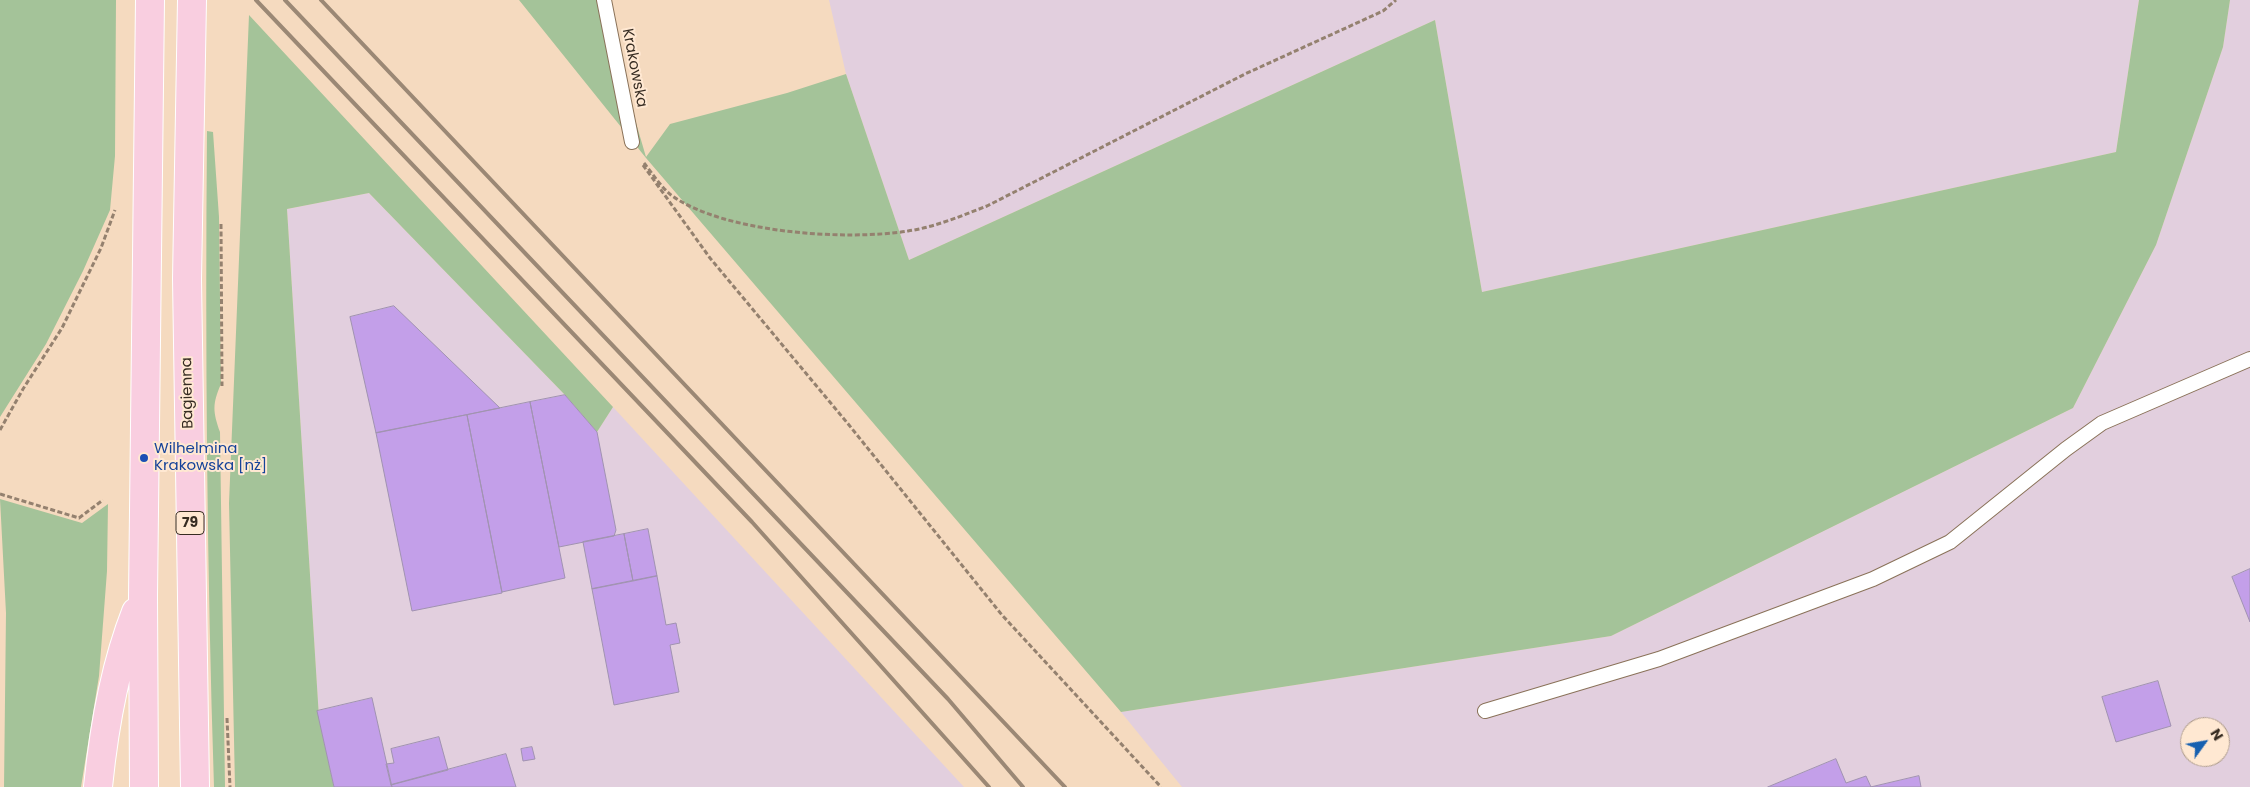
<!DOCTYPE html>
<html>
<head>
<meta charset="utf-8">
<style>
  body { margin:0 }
  #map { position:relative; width:2250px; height:787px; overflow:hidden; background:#f5dabf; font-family:Poppins,sans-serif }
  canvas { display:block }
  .north { position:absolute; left:2180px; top:717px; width:50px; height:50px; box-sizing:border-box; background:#ffe8d2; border:1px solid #af9d8c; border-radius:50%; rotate:58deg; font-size:14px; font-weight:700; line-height:20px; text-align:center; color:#372c22 }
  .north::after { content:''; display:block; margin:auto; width:18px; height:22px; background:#1760b0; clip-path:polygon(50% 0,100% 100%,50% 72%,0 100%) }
</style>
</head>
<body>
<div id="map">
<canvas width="2250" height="787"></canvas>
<div class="north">N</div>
</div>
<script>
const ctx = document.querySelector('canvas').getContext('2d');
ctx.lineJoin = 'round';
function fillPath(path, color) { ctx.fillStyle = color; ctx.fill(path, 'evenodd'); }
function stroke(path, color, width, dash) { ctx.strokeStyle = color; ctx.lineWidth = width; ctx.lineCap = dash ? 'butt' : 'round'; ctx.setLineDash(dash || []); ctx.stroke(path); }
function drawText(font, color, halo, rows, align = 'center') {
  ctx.font = font + ' Poppins,sans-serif'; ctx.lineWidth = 4; ctx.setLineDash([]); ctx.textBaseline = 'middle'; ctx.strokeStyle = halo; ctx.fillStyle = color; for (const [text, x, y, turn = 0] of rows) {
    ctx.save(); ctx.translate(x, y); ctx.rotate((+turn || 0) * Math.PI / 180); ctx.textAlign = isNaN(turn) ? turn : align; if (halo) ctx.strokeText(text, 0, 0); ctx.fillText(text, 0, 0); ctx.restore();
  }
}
const industrial = new Path2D(`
  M 829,0 L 2139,0 L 2116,152 L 1482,292 L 1435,20 L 909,260 L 846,74 Z
  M 2230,0 L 2250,0 L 2250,787 L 1182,787 L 1121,712 L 1611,636 L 2073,408 L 2156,245 L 2223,47 ZM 2190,727 L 2220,727 L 2220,757 L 2190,757 Z
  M 369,193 L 565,395 L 597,432 L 613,407 L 964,787 L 334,787 L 319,718 L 287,209 Z`);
const green = new Path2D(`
  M 0,0 L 116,0 L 115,156 L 110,210 L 83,271 L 46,344 L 0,417 Z
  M 519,0 L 600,0 L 646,157 L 670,124 L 787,93 L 846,74 L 909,260 L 1435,20 L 1482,292 L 2116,152 L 2139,0 L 2230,0 L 2223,47 L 2156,245 L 2073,408 L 1611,636 L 1121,712 L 646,158 Z
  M 249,15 L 613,407 L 597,432 L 565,395 L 369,193 L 287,209 L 319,718 L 334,787 L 235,787 L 229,503 Z
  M 207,131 L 213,132 L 219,217 L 221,384 C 212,404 213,412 220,432 L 225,787 L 214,787 C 207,568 205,350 207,131 Z
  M 0,499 L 82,523 L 108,504 L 107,571 L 99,676 L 81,787 L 4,787 L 6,613 Z`);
const building = new Path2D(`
  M 394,306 L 500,408 L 376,433 L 350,317 Z
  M 565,395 L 597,432 L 616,530 L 614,536 L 559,547 L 530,402 Z
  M 530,402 L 565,578 L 502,592 L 467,415 Z
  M 467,415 L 502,593 L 412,611 L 376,433 Z
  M 648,529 L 657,576 L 633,581 L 624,534 Z
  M 624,534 L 633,581 L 592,589 L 583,542 Z
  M 2250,569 L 2250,622 L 2232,577 Z
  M 657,576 L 666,625 L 676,623 L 680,643 L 670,645 L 679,692 L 614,705 L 592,589 Z
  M 2158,681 L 2171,726 L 2116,742 L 2102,697 Z
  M 372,698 L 392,787 L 334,787 L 317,711 Z
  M 439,737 L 448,770 L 391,785 L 386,764 L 394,763 L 391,749 Z
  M 532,747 L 535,759 L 523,761 L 521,749 Z
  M 506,754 L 516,787 L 392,787 L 391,785 Z
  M 1836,759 L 1846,783 L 1866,776 L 1871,787 L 1768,787 Z
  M 1919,776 L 1921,787 L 1871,787 Z`);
const path = new Path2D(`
  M 644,163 C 652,173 661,187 671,195 C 723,233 846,241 908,231 C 935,227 961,216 987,206 L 1245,74 L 1383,11 L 1396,0
  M 643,165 L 710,258 L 849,425 L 1002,615 L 1161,787
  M 221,224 L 222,386
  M 0,430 L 23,389 L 62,328 L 101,248 L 115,210
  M 0,494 L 79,518 L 103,500
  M 227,718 L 230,787`);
const service = new Path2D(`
  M 604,0 L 632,142
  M 1485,711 L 1659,659 L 1873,579 L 1950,542 L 2066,449 L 2102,423 L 2250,359`);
const primary = new Path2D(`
  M 192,0 L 187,279 L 195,787
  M 98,787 C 104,727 114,668 136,612
  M 144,787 L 143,596 L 150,0`);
const rail = new Path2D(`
  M 256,0 L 752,522 L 989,787
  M 285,0 L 948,699 L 1023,787
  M 321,0 L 1065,787`);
const markers = [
  [144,458,5,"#1a4fb4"]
];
const shields = [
  [190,523,28]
];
const shieldNames = [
  ["79",190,523]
];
const streetNames = [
  ["Krakowska",634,68,79],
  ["Bagienna",188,393,-91]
];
const transitNames = [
  ["Wilhelmina",154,449],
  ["Krakowska [nż]",154,466]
];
fillPath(industrial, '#e2cfde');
fillPath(green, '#a4c399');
fillPath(building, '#c39fe9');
stroke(building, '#a193b1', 1);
stroke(service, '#8a7259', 16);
stroke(primary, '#fff', 30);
stroke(path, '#94816f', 3, [5, 2.5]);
stroke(service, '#fff', 14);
stroke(primary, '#f9cee0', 28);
stroke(rail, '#9b8875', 4);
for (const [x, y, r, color] of markers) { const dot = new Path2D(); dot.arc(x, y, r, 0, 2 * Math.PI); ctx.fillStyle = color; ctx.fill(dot); stroke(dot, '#ffe8d2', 2); }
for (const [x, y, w] of shields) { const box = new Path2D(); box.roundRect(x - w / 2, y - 11.5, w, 23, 4); ctx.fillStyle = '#ffe8d2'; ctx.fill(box); stroke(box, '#372c22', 1); }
drawText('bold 14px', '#372c22', null, shieldNames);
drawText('15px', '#372c22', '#ffe8d2', streetNames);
drawText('15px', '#164399', '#ffe8d2', transitNames, 'left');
</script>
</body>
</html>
